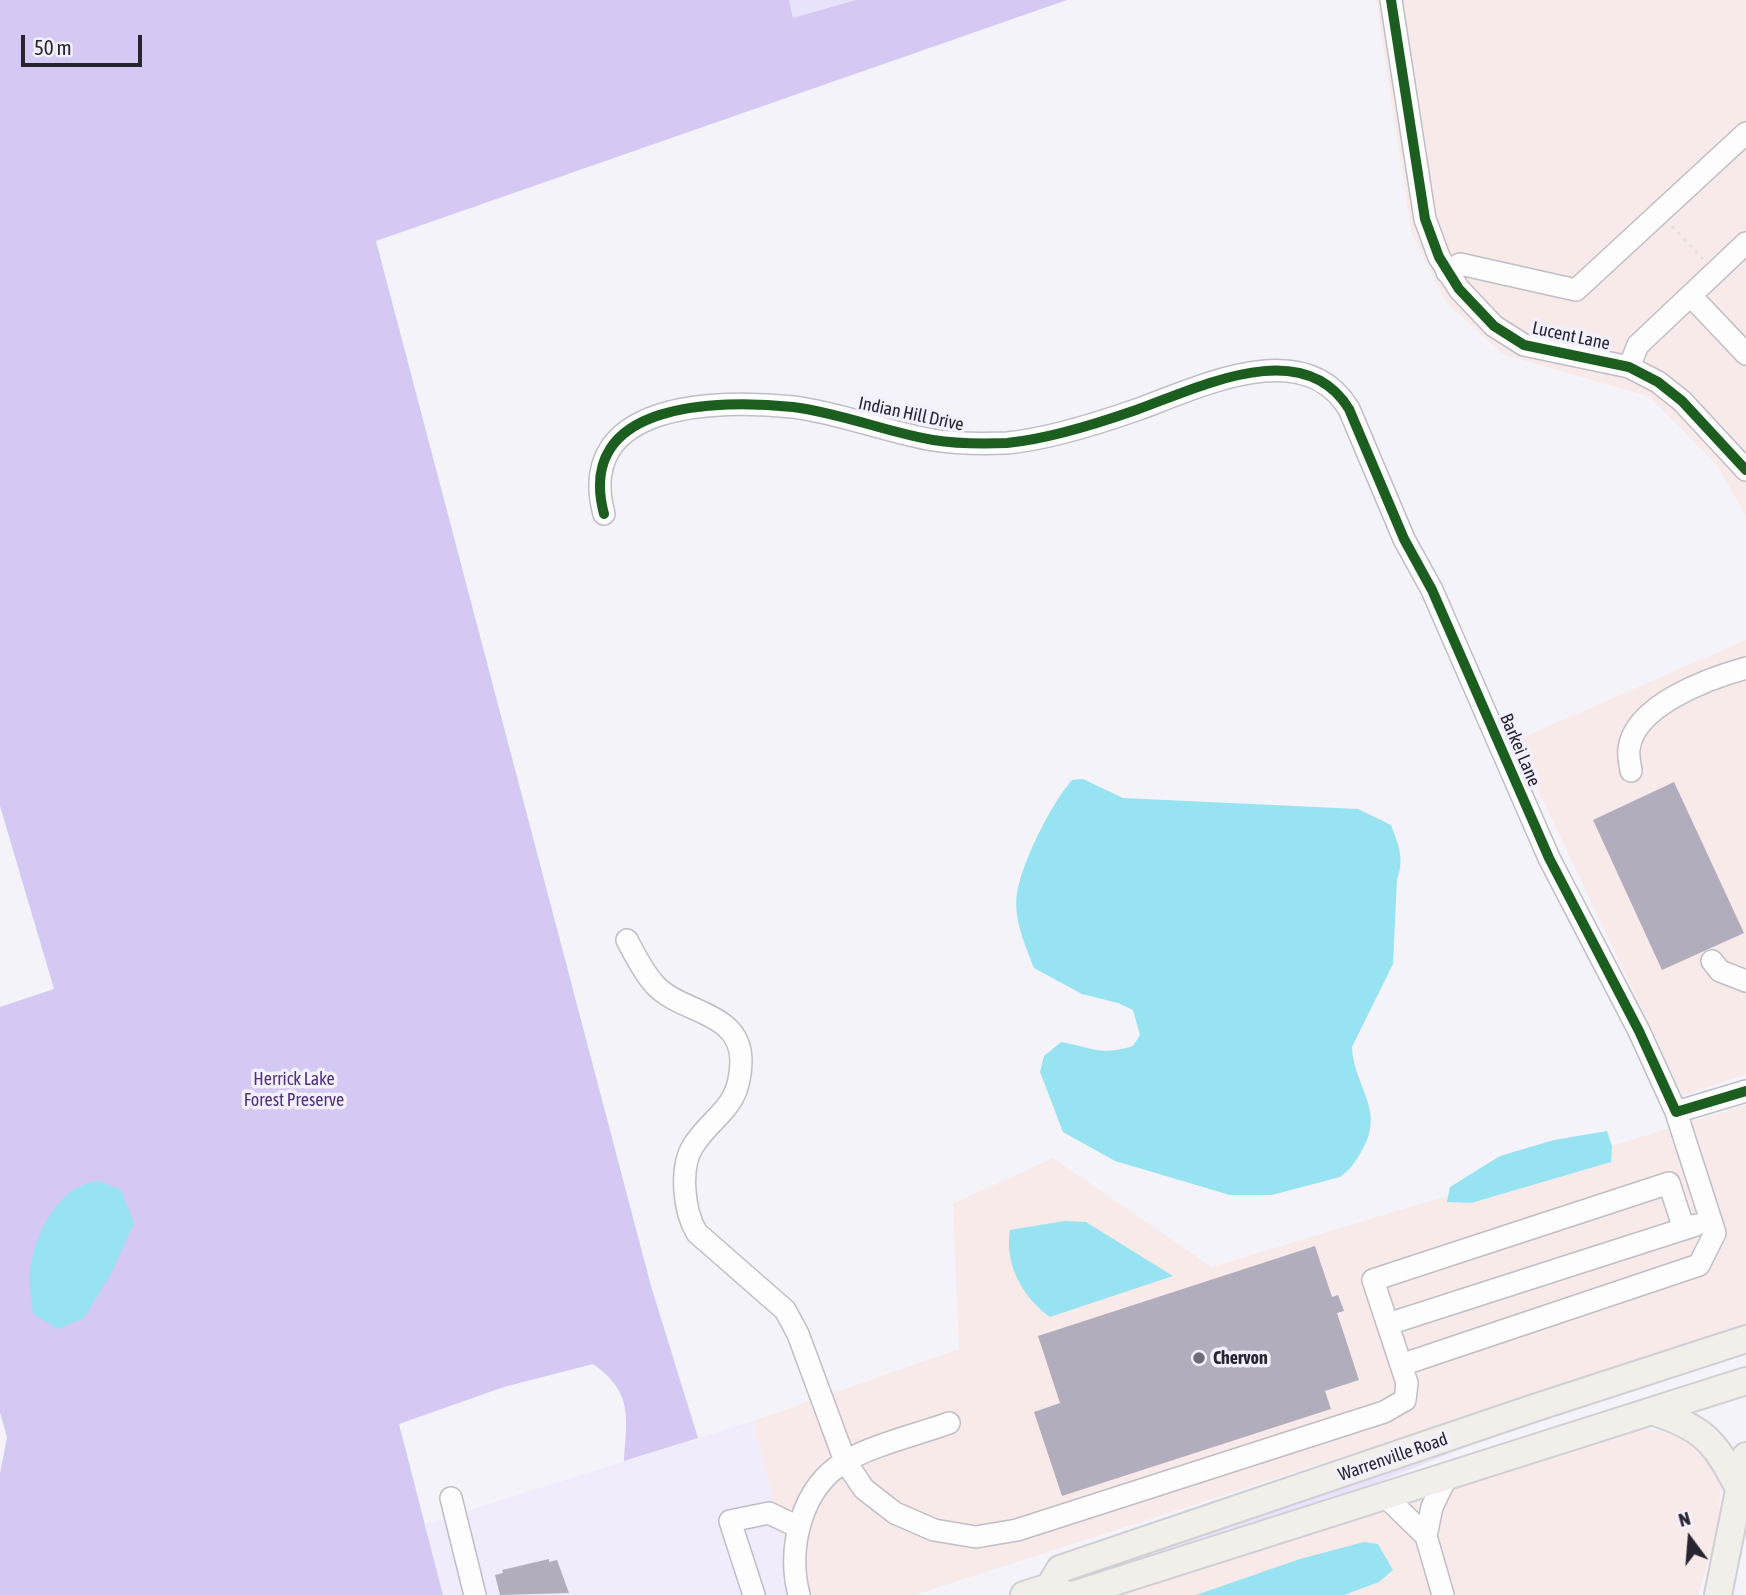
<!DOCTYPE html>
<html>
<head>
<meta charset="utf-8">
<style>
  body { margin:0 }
  #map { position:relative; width:1746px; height:1595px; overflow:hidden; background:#f4f3fa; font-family:"Asap Condensed",sans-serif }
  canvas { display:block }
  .north { position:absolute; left:1655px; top:1504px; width:70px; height:70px; -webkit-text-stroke:5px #f3f0fd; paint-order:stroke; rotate:344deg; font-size:19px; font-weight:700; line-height:28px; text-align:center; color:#282430 }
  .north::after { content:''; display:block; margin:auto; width:24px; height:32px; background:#282430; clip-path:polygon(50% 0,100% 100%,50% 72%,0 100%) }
  .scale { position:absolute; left:21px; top:35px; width:121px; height:32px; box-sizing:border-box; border:4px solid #282430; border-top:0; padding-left:9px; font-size:21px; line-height:24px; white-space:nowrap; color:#282430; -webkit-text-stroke:5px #f3f0fd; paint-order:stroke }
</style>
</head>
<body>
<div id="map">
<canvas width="1746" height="1595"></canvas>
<div class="north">N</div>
<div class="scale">50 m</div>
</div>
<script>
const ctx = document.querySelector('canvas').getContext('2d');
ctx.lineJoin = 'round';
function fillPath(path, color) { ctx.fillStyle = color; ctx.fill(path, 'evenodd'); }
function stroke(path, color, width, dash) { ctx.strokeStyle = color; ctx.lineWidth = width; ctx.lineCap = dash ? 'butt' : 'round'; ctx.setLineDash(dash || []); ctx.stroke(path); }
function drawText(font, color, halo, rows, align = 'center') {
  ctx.font = font + ' "Asap Condensed",sans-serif'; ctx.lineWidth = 7; ctx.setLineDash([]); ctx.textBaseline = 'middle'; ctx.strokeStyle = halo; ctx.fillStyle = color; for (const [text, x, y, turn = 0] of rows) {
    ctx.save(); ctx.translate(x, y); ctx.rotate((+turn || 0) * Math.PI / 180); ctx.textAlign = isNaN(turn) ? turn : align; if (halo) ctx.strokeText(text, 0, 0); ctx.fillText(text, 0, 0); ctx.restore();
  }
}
const commercial = new Path2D(`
  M 1376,0 L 1746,0 L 1746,516 L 1717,465 L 1650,397 L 1502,354 L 1446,302 L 1412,234 Z
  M 1746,640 L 1746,1074 L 1683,1096 L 1515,741 Z
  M 1746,1105 L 1746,1326 L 915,1595 L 797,1595 L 753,1421 L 959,1349 L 953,1204 L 1053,1158 L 1212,1267 Z
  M 1643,1428 L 1699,1440 L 1721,1476 L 1718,1531 L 1698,1595 L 1110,1595 Z`);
const built = new Path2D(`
  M 753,1421 L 797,1595 L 443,1595 L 425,1524 Z`);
const green = new Path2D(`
  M 789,0 L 857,0 L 793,19 Z
  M 1514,1428 L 1293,1516 L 1065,1588 L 1063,1584 L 1134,1556 Z`);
const forest = new Path2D(`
  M 0,0 L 789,0 L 793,18 L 856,0 L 1067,0 L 376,241 L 651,1286 L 698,1438 L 624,1461 C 627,1417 633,1392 593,1364 L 504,1387 L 399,1424 L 443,1595 L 0,1595 L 0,1473 L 7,1438 L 0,1412 L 0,1007 L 54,989 L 0,806 Z`);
const water = new Path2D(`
  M 1083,779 L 1123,798 L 1358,809 L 1391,825 C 1398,843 1405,859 1397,879 L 1393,964 L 1352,1047 C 1354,1088 1387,1111 1361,1152 C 1355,1162 1350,1170 1340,1177 L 1272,1195 L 1230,1195 L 1115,1161 L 1063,1132 L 1040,1072 L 1044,1056 L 1061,1042 C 1094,1048 1099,1056 1133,1046 L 1140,1035 L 1133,1010 L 1118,1003 L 1082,994 L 1034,968 C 1025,944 1013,919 1017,893 C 1022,862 1051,804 1072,780 Z
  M 1607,1131 L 1612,1146 L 1611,1162 L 1471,1203 L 1447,1202 L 1450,1187 L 1500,1156 L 1554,1140 Z
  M 99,1181 L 121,1190 L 134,1223 L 112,1272 L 84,1318 L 58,1329 L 33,1314 C 31,1296 28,1276 32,1259 C 39,1225 63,1184 99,1181 Z
  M 1064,1221 L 1086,1222 L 1173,1276 L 1050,1317 C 1023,1298 1004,1264 1010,1230 Z
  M 1364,1542 L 1378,1544 L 1393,1570 L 1379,1582 L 1344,1595 L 1196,1595 L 1300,1559 Z`);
const building = new Path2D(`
  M 1674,782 L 1744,933 L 1662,970 L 1593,820 Z
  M 1315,1246 L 1332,1297 L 1338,1295 L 1343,1308 L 1344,1311 L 1337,1313 L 1359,1380 L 1325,1391 L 1331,1409 L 1062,1496 L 1034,1412 L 1060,1403 L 1038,1336 Z
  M 549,1559 L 549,1562 L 557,1560 L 569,1593 L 500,1595 L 495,1575 L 503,1573 L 502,1570 Z`);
const path = new Path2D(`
  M 1672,226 L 1703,259`);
const minor = new Path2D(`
  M 1391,0 L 1425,219 L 1439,257 L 1459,289 L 1494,326 L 1524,345 L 1629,367 L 1658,382 L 1682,401 L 1746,470
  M 1447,272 L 1460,264 L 1576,290 L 1746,133
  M 1691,296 L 1746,354
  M 1629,367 L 1638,345 L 1746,243
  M 604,514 C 574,401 718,399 793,407 C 841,413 886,432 933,440 C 958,444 982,444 1007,443 C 1049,439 1096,424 1136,410 C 1198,388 1303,334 1349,409 L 1404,539 L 1432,590 L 1549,858 L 1639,1031 L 1676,1112 L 1746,1091
  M 1631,771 C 1630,764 1628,756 1629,749 C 1634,705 1710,678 1746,668
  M 627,940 C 635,955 643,972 655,985 C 682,1014 741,1011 741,1061 C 740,1110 715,1112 693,1146 C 679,1168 684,1212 697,1233 L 785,1310 L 798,1334 L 845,1461 L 864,1489 L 895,1513 L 934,1530 L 976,1537 L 1017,1530 L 1384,1412 L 1405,1400 L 1407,1383 L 1373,1280 L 1669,1183 L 1684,1229
  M 1712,961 L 1720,971 L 1746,981
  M 1388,1324 L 1696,1225
  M 1401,1365 L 1699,1265 L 1715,1233 L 1676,1112
  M 1386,1497 L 1426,1536
  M 451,1498 L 475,1595
  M 754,1595 L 730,1521 L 769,1513 L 798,1527
  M 799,1595 C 787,1548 801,1487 846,1461 C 873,1445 919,1434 949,1423
  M 1443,1595 L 1426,1536 L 1432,1507 L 1446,1478`);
const major = new Path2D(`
  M 1651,1411 C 1703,1427 1716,1442 1739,1489
  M 1049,1587 L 1060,1569 L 1534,1408 L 1746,1339
  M 1024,1595 L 1049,1587 L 1065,1594
  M 1073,1595 L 1746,1381
  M 1718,1595 L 1746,1456`);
const cycleway = new Path2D(`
  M 1391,0 L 1425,219 L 1439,257 L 1459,289 L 1494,326 L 1524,345 L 1629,367 L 1658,382 L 1682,401 L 1746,470
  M 604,514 C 574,401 718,399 793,407 C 841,413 886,432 933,440 C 958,444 982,444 1007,443 C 1049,439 1096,424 1136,410 C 1198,388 1303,334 1349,409 L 1404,539 L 1432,590 L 1549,858 L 1639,1031 L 1676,1112 L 1746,1091`);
const markers = [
  [1199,1358,7,"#6f6c77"]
];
const streetNames = [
  ["Lucent Lane",1571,336,12],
  ["Indian Hill Drive",911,414,12],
  ["Barkei Lane",1520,750,67],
  ["Warrenville Road",1393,1457,-19]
];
const parkNames = [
  ["Herrick Lake",294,1079],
  ["Forest Preserve",294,1100]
];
const poiNames = [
  ["Chervon",1213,1358]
];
fillPath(commercial, '#f8eae8');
fillPath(built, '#f0ecfc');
fillPath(green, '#e8e2fb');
fillPath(forest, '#d5c9f3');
fillPath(water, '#97e3f1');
fillPath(building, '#b1adbd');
stroke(minor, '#bfbdc6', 24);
stroke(major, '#d0cfd4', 30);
stroke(path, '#e0dfe1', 2.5, [3.5, 5]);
stroke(minor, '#fdfdfe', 21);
stroke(major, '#f2eee9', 26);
stroke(cycleway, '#1b5e20', 10);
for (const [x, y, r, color] of markers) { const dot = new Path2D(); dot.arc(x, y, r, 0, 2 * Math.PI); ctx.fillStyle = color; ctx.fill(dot); stroke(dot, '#f3f0fd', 2.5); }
drawText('18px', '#282430', '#f3f0fd', streetNames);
drawText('18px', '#4f2f81', '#f3f0fd', parkNames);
drawText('bold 18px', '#282430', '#f3f0fd', poiNames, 'left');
</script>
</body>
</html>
